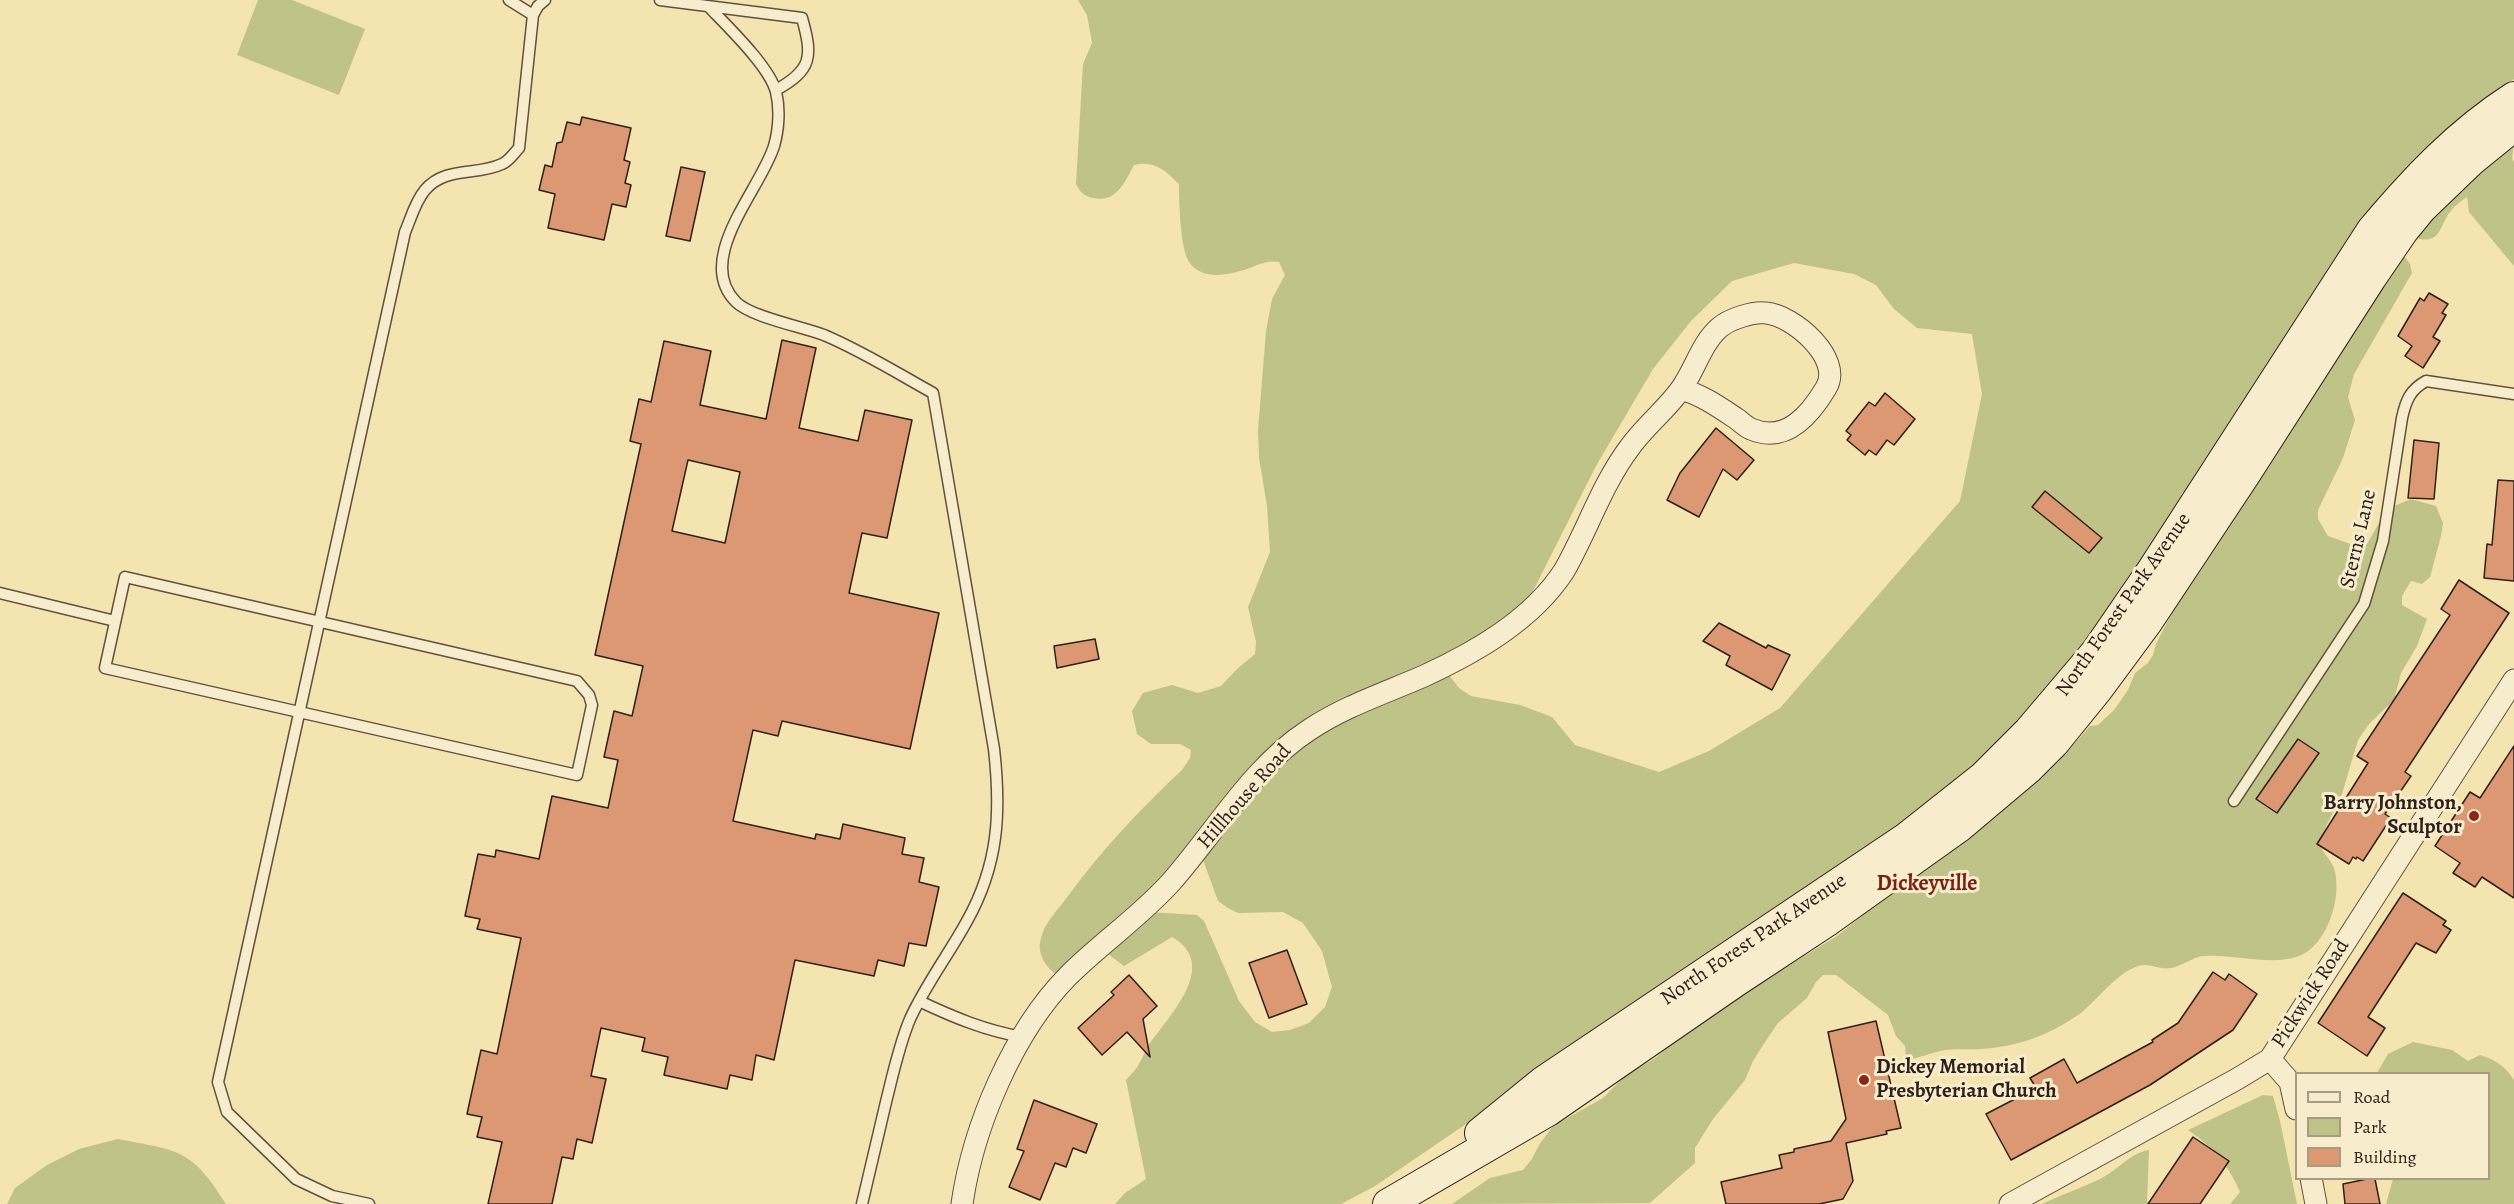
<!DOCTYPE html>
<html>
<head>
<meta charset="utf-8">
<style>
  body { margin:0 }
  #map { position:relative; width:2514px; height:1204px; overflow:hidden; background:#f3e4b0; font-family:Alegreya,serif }
  canvas { display:block }
  .legend { position:absolute; left:2295px; top:1072px; width:195px; height:108px; box-sizing:border-box; background:#f7edcc; border:2px solid #a79b86; margin:0; padding:8px 10px; list-style:none; font-size:18px; color:#2e211c }
  .legend li { display:flex; align-items:center; gap:12px; height:30px }
  .legend b { width:30px; border:2px solid #a79b86 }
</style>
</head>
<body>
<div id="map">
<canvas width="2514" height="1204"></canvas>
<ul class="legend">
<li><b style="height:8px;background:#f7edcc"></b>Road</li>
<li><b style="height:16px;background:#bfc388"></b>Park</li>
<li><b style="height:16px;background:#dc9873"></b>Building</li>
</ul>
</div>
<script>
const ctx = document.querySelector('canvas').getContext('2d');
ctx.lineJoin = 'round';
function fillPath(path, color) { ctx.fillStyle = color; ctx.fill(path, 'evenodd'); }
function stroke(path, color, width, dash) { ctx.strokeStyle = color; ctx.lineWidth = width; ctx.lineCap = dash ? 'butt' : 'round'; ctx.setLineDash(dash || []); ctx.stroke(path); }
function drawText(font, color, halo, rows, align = 'center') {
  ctx.font = font + ' Alegreya,serif'; ctx.lineWidth = 6; ctx.setLineDash([]); ctx.textBaseline = 'middle'; ctx.strokeStyle = halo; ctx.fillStyle = color; for (const [text, x, y, turn = 0] of rows) {
    ctx.save(); ctx.translate(x, y); ctx.rotate((+turn || 0) * Math.PI / 180); ctx.textAlign = isNaN(turn) ? turn : align; if (halo) ctx.strokeText(text, 0, 0); ctx.fillText(text, 0, 0); ctx.restore();
  }
}
const green = new Path2D(`
  M 258,0 L 292,0 L 365,29 L 339,95 L 237,55 Z
  M 1078,0 L 2514,0 L 2514,79 C 2489,95 2470,115 2448,136 C 2406,175 2369,217 2336,265 L 2091,644 L 2031,716 L 2001,747 L 1943,797 L 1905,825 L 1375,1186 L 1341,1204 L 1115,1204 L 1125,1193 L 1146,1179 L 1126,1080 C 1131,1074 1137,1069 1140,1062 C 1143,1057 1145,1051 1148,1046 C 1168,1017 1221,965 1172,937 L 1124,966 L 1104,951 L 1149,912 L 1197,915 L 1204,921 L 1239,1001 L 1255,1022 L 1272,1032 L 1290,1030 L 1309,1023 L 1325,1007 L 1332,987 L 1322,951 L 1303,923 L 1283,912 L 1238,913 L 1228,908 L 1218,901 L 1202,857 C 1228,825 1249,789 1280,760 C 1323,719 1392,697 1445,670 L 1459,688 L 1471,696 L 1520,705 L 1552,717 L 1575,745 L 1659,772 L 1709,751 L 1780,708 L 1960,501 L 1982,394 L 1972,334 L 1917,328 L 1894,309 L 1876,285 L 1854,274 L 1794,263 L 1732,281 L 1691,321 L 1653,369 L 1596,466 L 1527,603 L 1468,644 L 1433,665 L 1366,696 L 1338,705 L 1296,732 L 1265,762 L 1173,872 L 1060,976 C 1048,971 1038,956 1040,943 C 1042,926 1055,913 1065,900 C 1100,852 1139,810 1182,770 L 1190,758 L 1191,750 L 1180,744 L 1151,744 L 1137,734 L 1132,711 L 1143,693 L 1172,685 L 1198,693 L 1221,686 L 1237,669 L 1255,654 L 1256,642 L 1248,607 L 1270,552 L 1267,506 L 1259,458 L 1258,430 L 1266,331 L 1272,299 L 1285,275 L 1279,262 C 1265,259 1253,268 1240,271 C 1224,276 1200,279 1189,262 C 1180,247 1179,202 1179,184 C 1165,170 1154,160 1134,165 C 1125,182 1116,203 1094,198 C 1085,197 1080,192 1076,184 L 1083,64 L 1092,43 L 1087,15 Z
  M 2514,143 L 2512,159 L 2514,162 L 2514,266 L 2469,212 L 2467,197 C 2459,202 2451,209 2446,218 C 2439,232 2437,242 2419,239 L 2418,234 L 2441,207 Z
  M 2396,257 L 2405,257 L 2410,264 L 2412,273 L 2354,374 L 2348,397 L 2355,420 L 2343,458 L 2318,510 L 2318,519 L 2328,536 L 2356,546 L 2367,544 L 2387,509 L 2411,499 L 2436,506 L 2443,523 L 2441,536 L 2430,577 L 2422,584 L 2411,581 L 2402,596 L 2402,605 L 2427,619 L 2417,646 L 2401,673 L 2394,700 L 2369,724 L 2358,740 L 2342,794 L 2319,841 C 2321,852 2330,858 2334,868 C 2342,894 2330,935 2308,951 C 2282,970 2235,953 2205,956 C 2195,956 2185,964 2175,967 C 2162,971 2155,965 2144,965 C 2119,967 2095,1005 2075,1017 C 2047,1036 2015,1047 1982,1049 C 1968,1050 1954,1048 1940,1051 C 1930,1053 1920,1058 1910,1059 L 1906,1058 L 1905,1046 L 1896,1036 L 1888,1015 L 1836,975 L 1823,975 L 1816,982 L 1807,998 L 1778,1023 L 1767,1039 L 1753,1061 L 1745,1080 L 1713,1119 L 1695,1148 L 1695,1163 L 1650,1203 L 1452,1204 L 1490,1178 L 1523,1170 L 1532,1159 L 1539,1145 L 1553,1126 L 1603,1098 L 1627,1074 L 1654,1059 L 1696,1024 L 1735,998 L 1837,936 L 1863,915 L 1961,843 L 2067,752 L 2090,726 L 2098,725 L 2114,710 L 2128,690 L 2135,673 L 2148,663 L 2153,655 L 2156,644 L 2178,601 Z
  M 2413,1042 L 2452,1050 L 2468,1061 L 2480,1055 C 2496,1060 2505,1066 2514,1080 L 2514,1204 L 2386,1204 L 2393,1179 L 2488,1178 L 2488,1074 L 2377,1073 L 2388,1054 Z
  M 2263,1095 L 2273,1096 L 2280,1121 L 2297,1204 L 2230,1204 L 2240,1192 C 2228,1164 2213,1147 2188,1130 Z
  M 118,1139 C 179,1151 191,1148 226,1204 L 7,1204 L 15,1188 L 47,1165 L 79,1149 Z
  M 2149,1150 L 2147,1201 L 2149,1204 L 2042,1204 C 2061,1195 2081,1188 2100,1179 C 2118,1170 2130,1153 2149,1150 Z`);
const building = new Path2D(`
  M 582,117 L 631,128 L 624,160 L 630,162 L 625,183 L 631,185 L 626,207 L 612,204 L 604,240 L 548,228 L 555,194 L 539,190 L 545,165 L 552,167 L 557,143 L 562,142 L 567,122 L 580,125 Z
  M 681,167 L 705,172 L 690,241 L 666,236 Z
  M 2429,293 L 2448,304 L 2442,313 L 2446,315 L 2433,337 L 2440,341 L 2423,368 L 2405,356 L 2412,346 L 2398,336 L 2420,298 L 2424,301 Z
  M 782,340 L 816,348 L 799,428 L 858,441 L 865,410 L 912,420 L 887,538 L 862,533 L 849,593 L 939,613 L 910,749 L 782,721 L 778,736 L 753,730 L 733,821 L 815,839 L 816,834 L 840,839 L 843,824 L 905,838 L 902,854 L 924,858 L 919,882 L 939,887 L 926,946 L 909,943 L 904,966 L 878,960 L 874,976 L 795,960 L 774,1060 L 756,1055 L 752,1080 L 730,1075 L 727,1089 L 664,1075 L 668,1057 L 642,1051 L 645,1038 L 601,1028 L 591,1076 L 606,1079 L 592,1143 L 577,1139 L 573,1159 L 562,1157 L 552,1204 L 488,1204 L 502,1142 L 477,1137 L 482,1117 L 467,1114 L 481,1050 L 497,1054 L 521,938 L 477,929 L 480,919 L 465,916 L 478,854 L 495,857 L 496,850 L 539,859 L 552,796 L 608,808 L 618,760 L 604,757 L 614,711 L 632,716 L 643,666 L 595,655 L 641,444 L 630,441 L 639,399 L 651,402 L 664,341 L 711,351 L 700,405 L 766,419 ZM 688,460 L 740,472 L 725,543 L 672,531 Z
  M 1885,393 L 1915,419 L 1894,445 L 1887,440 L 1876,455 L 1869,450 L 1865,455 L 1847,440 L 1851,435 L 1846,431 L 1869,402 L 1875,406 Z
  M 1716,428 L 1754,460 L 1737,480 L 1723,469 L 1699,517 L 1667,500 L 1680,473 Z
  M 2414,440 L 2439,443 L 2434,499 L 2408,498 Z
  M 2498,480 L 2514,481 L 2514,581 L 2484,578 L 2487,544 L 2492,545 Z
  M 2045,491 L 2102,538 L 2089,553 L 2032,507 Z
  M 2459,580 L 2509,613 L 2405,772 L 2411,776 L 2385,814 L 2391,818 L 2363,861 L 2357,857 L 2356,859 L 2353,857 L 2349,864 L 2317,844 L 2368,763 L 2357,756 L 2450,615 L 2441,609 Z
  M 1719,623 L 1766,648 L 1768,645 L 1790,655 L 1772,690 L 1726,665 L 1730,656 L 1703,641 Z
  M 1095,639 L 1099,659 L 1057,668 L 1054,646 Z
  M 2298,739 L 2319,753 L 2277,813 L 2256,799 Z
  M 2514,746 L 2514,898 L 2482,877 L 2475,887 L 2453,873 L 2460,863 L 2435,846 L 2470,792 L 2480,798 Z
  M 2403,893 L 2446,921 L 2443,925 L 2451,930 L 2436,953 L 2416,943 L 2368,1017 L 2385,1028 L 2367,1056 L 2318,1023 Z
  M 1287,950 L 1307,1004 L 1269,1018 L 1249,963 Z
  M 2213,972 L 2225,980 L 2229,974 L 2257,994 L 2233,1030 L 2150,1085 L 2011,1160 L 1986,1114 L 2036,1088 L 2030,1078 L 2064,1059 L 2077,1083 L 2153,1042 L 2152,1040 L 2178,1023 Z
  M 1129,975 L 1157,1006 L 1143,1019 L 1150,1057 L 1127,1032 L 1102,1055 L 1078,1028 L 1114,995 L 1111,992 Z
  M 1876,1021 L 1901,1128 L 1886,1131 L 1887,1134 L 1846,1143 L 1853,1181 L 1843,1199 L 1819,1204 L 1726,1204 L 1721,1182 L 1782,1168 L 1779,1155 L 1794,1152 L 1794,1149 L 1831,1141 L 1846,1119 L 1828,1032 Z
  M 1034,1100 L 1097,1124 L 1086,1153 L 1073,1148 L 1066,1167 L 1055,1163 L 1040,1200 L 1009,1187 L 1024,1151 L 1017,1149 Z
  M 2193,1137 L 2229,1161 L 2200,1204 L 2148,1204 Z
  M 2367,1179 L 2375,1179 L 2380,1204 L 2345,1204 L 2343,1184 Z`);
const service = new Path2D(`
  M 509,0 L 533,15
  M 660,0 L 802,18 C 813,57 812,70 776,90
  M 709,7 C 727,26 770,67 776,92 C 780,108 779,129 774,146 C 761,189 693,259 736,302 C 751,317 803,327 824,335 C 862,351 897,373 933,393 L 994,749 C 1001,811 999,864 967,921 C 949,954 926,984 910,1019 C 899,1045 893,1074 886,1102 C 878,1136 870,1170 862,1204
  M 125,577 L 577,681 L 589,695 L 592,705 L 577,775 L 105,668 Z
  M 0,593 L 115,621
  M 2234,801 L 2364,604 L 2383,541 L 2402,418 C 2406,400 2410,390 2426,381 L 2514,394
  M 919,1001 C 953,1017 986,1031 1023,1037
  M 369,1204 L 332,1196 L 296,1179 L 227,1112 L 218,1082 L 405,232 C 411,218 415,202 425,190 C 445,166 477,176 502,164 C 509,161 514,153 519,148 L 533,15 L 538,6 L 545,0`);
const minor = new Path2D(`
  M 2270,1059 L 2290,1082 L 2296,1109
  M 2311,1178 L 2316,1204
  M 962,1204 C 973,1127 1013,1032 1068,976 C 1101,943 1141,916 1172,881 C 1215,832 1253,766 1309,730 C 1345,706 1385,693 1424,676 C 1476,652 1532,620 1564,571 C 1587,531 1602,484 1630,447 C 1645,426 1666,410 1681,389 C 1695,370 1701,344 1719,328 C 1729,319 1754,311 1766,313 C 1793,315 1844,359 1826,388 C 1810,415 1786,444 1751,429 C 1746,427 1741,422 1737,419 C 1719,407 1702,395 1681,389
  M 2010,1204 L 2237,1079 L 2270,1059 L 2514,680`);
const secondary = new Path2D(`
  M 1480,1133 L 1544,1081 L 1906,838 L 1983,777 L 2029,731 L 2096,652 L 2153,569 L 2372,230 C 2414,180 2458,133 2514,97
  M 1388,1204 L 1548,1111 L 1735,982 L 1826,922 L 1959,827 L 2029,768 L 2054,743 L 2097,690 L 2148,621 L 2246,473 L 2371,278 L 2403,231 L 2421,209 L 2472,160 L 2514,126`);
const markers = [
  [2474,816,6,"#8f2418"],
  [1864,1080,6,"#8f2418"]
];
const streetNames = [
  ["Sterns Lane",2359,539,-77],
  ["North Forest Park Avenue",2124,605,-55],
  ["Hillhouse Road",1245,797,-49],
  ["North Forest Park Avenue",1754,940,-34],
  ["Pickwick Road",2311,994,-57]
];
const poiNames = [
  ["Barry Johnston,",2462,804],
  ["Sculptor",2462,828],
  ["Dickey Memorial",1876,1068,"left"],
  ["Presbyterian Church",1876,1092,"left"]
];
const neighbourhoodNames = [
  ["Dickeyville",1927,885]
];
fillPath(green, '#bfc388');
fillPath(building, '#dc9873');
stroke(building, '#2e211c', 1.5);
stroke(service, '#5f5241', 13);
stroke(minor, '#5f5241', 23);
stroke(secondary, '#2e211c', 32);
stroke(service, '#f7edcc', 10);
stroke(minor, '#f7edcc', 21);
stroke(secondary, '#f7edcc', 30);
for (const [x, y, r, color] of markers) { const dot = new Path2D(); dot.arc(x, y, r, 0, 2 * Math.PI); ctx.fillStyle = color; ctx.fill(dot); stroke(dot, '#f7edcc', 2); }
drawText('21px', '#2e211c', '#f7edcc', streetNames);
drawText('bold 21px', '#2e211c', '#f7edcc', poiNames, 'right');
drawText('bold 22px', '#7a1f14', '#f7edcc', neighbourhoodNames);
</script>
</body>
</html>
